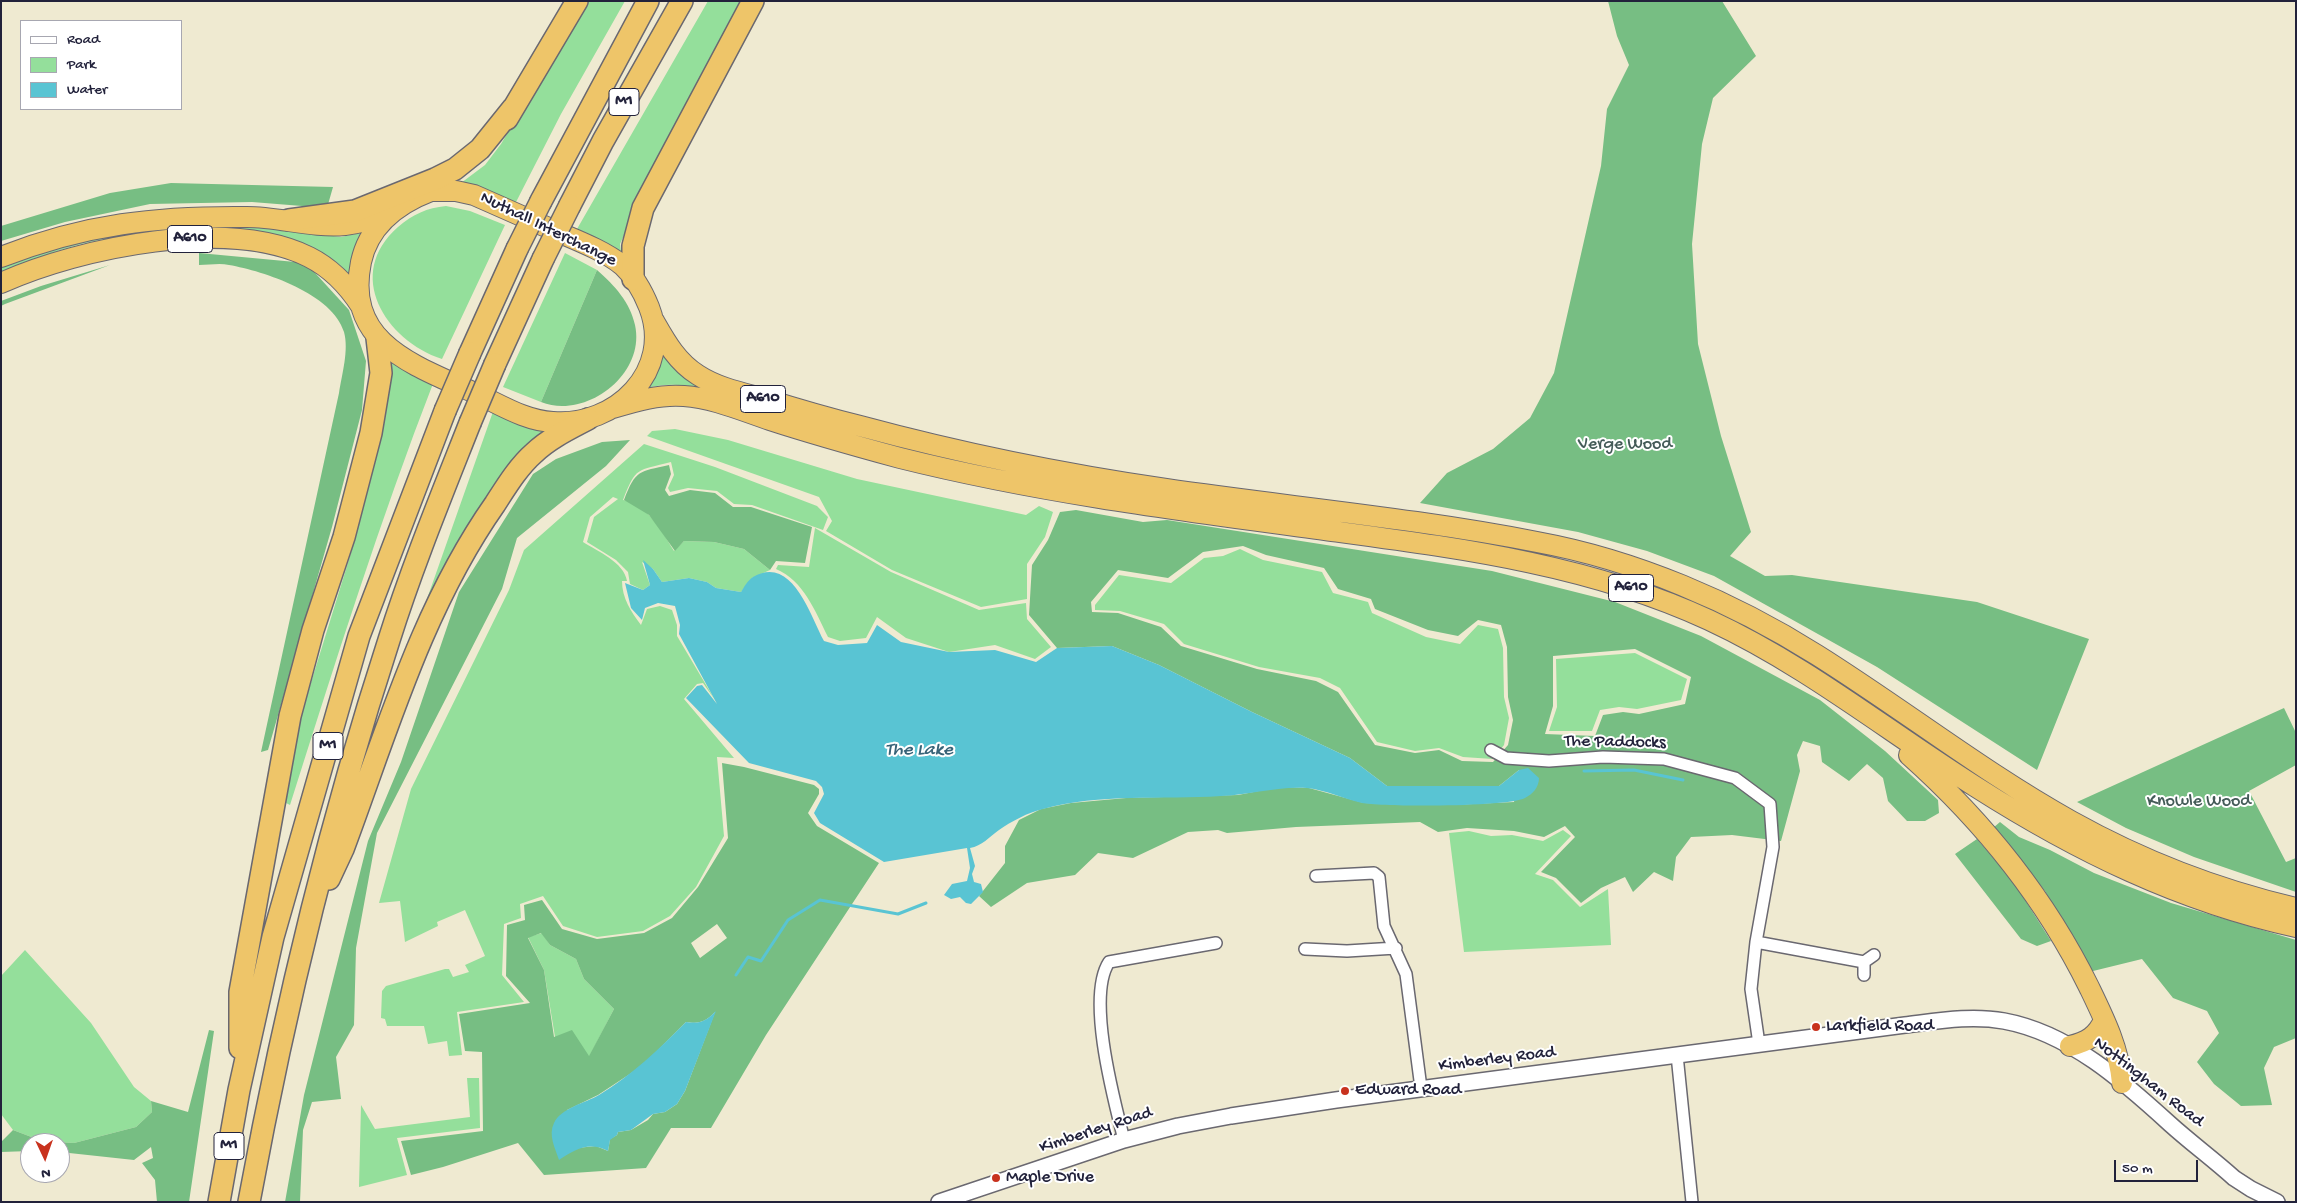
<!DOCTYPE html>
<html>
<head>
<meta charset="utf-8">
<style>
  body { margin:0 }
  #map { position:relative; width:2297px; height:1203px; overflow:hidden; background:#efead1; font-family:"Gochi Hand",sans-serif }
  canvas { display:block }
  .frame { position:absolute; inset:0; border:2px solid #22223b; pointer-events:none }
  .legend { position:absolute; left:20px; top:20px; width:162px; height:90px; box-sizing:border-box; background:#fff; border:1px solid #a7a7b1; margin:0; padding:6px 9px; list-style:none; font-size:15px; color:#22223b }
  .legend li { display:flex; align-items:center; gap:10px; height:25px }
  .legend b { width:25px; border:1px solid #a7a7b1 }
  .north { position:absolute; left:20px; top:1133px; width:50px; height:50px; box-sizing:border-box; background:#fff; border:1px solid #a7a7b1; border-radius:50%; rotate:177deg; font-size:14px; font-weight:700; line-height:20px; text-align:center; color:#22223b }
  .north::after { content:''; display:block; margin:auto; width:18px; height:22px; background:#c8321e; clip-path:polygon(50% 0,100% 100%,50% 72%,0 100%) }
  .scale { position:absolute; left:2114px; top:1160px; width:84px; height:22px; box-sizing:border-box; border:2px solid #22223b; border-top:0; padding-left:6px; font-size:15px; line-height:18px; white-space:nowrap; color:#22223b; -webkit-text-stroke:4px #fff; paint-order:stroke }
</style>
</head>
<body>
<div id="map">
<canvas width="2297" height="1203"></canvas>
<div class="frame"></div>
<ul class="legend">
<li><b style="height:6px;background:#fff"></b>Road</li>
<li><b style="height:14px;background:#94df9b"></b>Park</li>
<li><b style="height:14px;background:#59c4d3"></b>Water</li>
</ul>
<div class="north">N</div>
<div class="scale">50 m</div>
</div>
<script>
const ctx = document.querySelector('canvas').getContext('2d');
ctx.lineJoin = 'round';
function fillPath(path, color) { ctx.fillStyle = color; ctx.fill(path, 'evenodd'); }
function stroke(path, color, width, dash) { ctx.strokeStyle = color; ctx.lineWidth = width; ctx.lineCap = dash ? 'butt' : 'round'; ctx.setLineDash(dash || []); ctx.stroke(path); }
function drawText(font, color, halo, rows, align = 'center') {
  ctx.font = font + ' "Gochi Hand",sans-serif'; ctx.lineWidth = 4; ctx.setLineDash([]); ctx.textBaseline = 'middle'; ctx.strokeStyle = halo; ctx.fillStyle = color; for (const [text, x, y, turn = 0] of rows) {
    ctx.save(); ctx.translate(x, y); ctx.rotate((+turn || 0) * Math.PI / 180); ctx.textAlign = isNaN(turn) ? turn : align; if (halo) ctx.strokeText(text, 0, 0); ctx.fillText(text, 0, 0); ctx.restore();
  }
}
const green = new Path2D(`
  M 587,1 L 625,1 L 561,114 L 514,206 L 457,186 L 485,165 L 501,144 Z
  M 708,1 L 745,1 L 656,165 L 620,244 L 622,259 L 573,236 Z
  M 446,206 L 470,211 L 505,225 L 442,359 C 385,340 344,274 398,227 C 413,214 427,208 446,206 Z
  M 261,226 L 341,237 L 369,231 L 354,279 C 308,227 242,231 178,234 C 150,235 122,235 95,241 C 63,247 32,260 1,272 L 1,265 L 11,260 L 129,228 Z
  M 565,253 L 597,270 L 541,402 L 503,387 Z
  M 660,346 L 703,389 C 681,384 665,383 644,389 Z
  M 391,359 L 434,381 C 380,520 335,663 290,805 L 286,803 L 297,728 L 351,553 L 371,478 L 389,392 Z
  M 495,406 L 547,428 L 490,494 L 422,613 Z
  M 675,429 L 728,440 L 857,479 L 1026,515 L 1039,506 L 1053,512 L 1045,537 L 1027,564 L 1027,599 L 981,607 L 892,570 L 826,531 L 832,521 L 819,497 L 647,436 L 652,431 Z
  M 644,444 L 715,467 L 817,506 L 828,517 L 823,530 L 752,505 L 734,504 L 717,491 L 688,488 L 670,492 L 668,488 L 674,475 L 671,462 C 637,471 636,466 623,500 C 647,503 663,533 674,551 L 684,541 L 714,542 L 744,549 L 770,570 L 752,578 L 741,592 L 716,588 L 707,582 L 689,578 L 662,582 L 653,569 L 642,562 L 650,585 L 643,590 L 630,584 L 628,572 L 616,560 L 587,542 L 594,517 L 618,499 L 613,497 L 590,517 L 583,542 C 597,551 624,562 627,581 L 622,581 C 622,598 631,612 641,625 L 647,609 L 660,606 L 672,610 L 677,625 L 677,636 L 715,700 L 703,683 L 697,684 L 684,699 L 734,758 L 717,757 L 724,836 L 696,887 L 670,916 L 643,931 L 597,937 L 563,926 L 543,896 L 520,904 L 521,918 L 504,924 L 502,975 L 524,1002 L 457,1012 L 462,1055 L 449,1056 L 447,1041 L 428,1044 L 424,1026 L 387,1026 L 385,1019 L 381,1018 L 382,991 L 386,986 L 445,969 L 449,969 L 453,977 L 469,972 L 465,965 L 485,956 L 465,910 L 437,922 L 438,926 L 405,942 L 400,901 L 379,903 L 411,789 L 509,590 L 524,550 Z
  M 815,528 L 891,572 L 979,610 L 1026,603 L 1027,619 L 1051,647 L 1035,659 L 995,645 L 949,652 L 906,638 L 877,617 L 866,638 L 840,641 L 828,637 C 815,611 804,581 776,569 L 778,565 L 809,567 Z
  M 1240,549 L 1263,560 L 1322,572 L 1333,593 L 1368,602 L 1372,613 L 1426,637 L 1460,644 L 1478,625 L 1498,629 L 1503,648 L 1504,697 L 1509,718 L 1504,745 L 1493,759 L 1463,757 L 1439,748 L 1415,751 L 1377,742 L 1340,688 L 1320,678 L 1259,667 L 1184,644 L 1164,624 L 1120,611 L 1095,610 L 1095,605 L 1119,575 L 1171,583 L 1204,558 L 1223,556 Z
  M 1635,653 L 1687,679 L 1681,700 L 1637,709 L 1619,707 L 1600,710 L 1592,731 L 1549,731 L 1557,707 L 1556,659 Z
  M 1563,830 L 1571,836 L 1535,874 L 1553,880 L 1580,907 L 1608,889 L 1611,945 L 1464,952 L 1449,833 L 1469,831 L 1491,836 L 1512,835 L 1543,841 Z
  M 542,933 L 550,945 L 576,959 L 584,979 L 614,1009 L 589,1057 L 555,1037 L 544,970 L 528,937 Z
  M 25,950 L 91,1023 L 134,1087 L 151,1101 L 152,1112 L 136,1127 L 74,1143 L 42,1141 L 13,1130 L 1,1114 L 1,976 Z
  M 467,1078 L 479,1078 L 480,1128 L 397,1138 L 407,1175 L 359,1187 L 361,1105 L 375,1129 L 470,1117 Z`);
const forest = new Path2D(`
  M 1608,1 L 1722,1 L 1756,56 L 1713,98 L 1702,144 L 1692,244 L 1698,344 L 1721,436 L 1751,532 L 1730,556 L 1765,576 L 1792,575 L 1977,602 L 2089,639 L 2037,770 L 1877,667 L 1714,576 L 1647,551 L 1578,532 L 1420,503 L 1447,473 L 1493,449 L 1530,418 L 1554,373 L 1601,166 L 1607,109 L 1629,65 L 1617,36 Z
  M 171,183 L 333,187 L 327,208 L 252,202 L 150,204 L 65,222 L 1,241 L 1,226 L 110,193 Z
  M 199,253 L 306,263 L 349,310 L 366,361 L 362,410 L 332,527 L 268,750 L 261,752 L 339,393 C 342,374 349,350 344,332 C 333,294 264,271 229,265 C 220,263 209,265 199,265 Z
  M 110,265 L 5,304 L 1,306 L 1,301 L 41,286 Z
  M 597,270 C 615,286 630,302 635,325 C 646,375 585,420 541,402 Z
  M 630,440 L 606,466 L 517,538 L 502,589 L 377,833 L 356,948 L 354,1025 L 336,1057 L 341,1099 L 312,1102 L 303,1130 L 300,1202 L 285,1202 L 304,1095 L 368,841 L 401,762 L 459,592 L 533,474 L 556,459 L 602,442 Z
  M 669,465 L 671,474 L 665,490 L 669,496 L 690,490 L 715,493 L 733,507 L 751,507 L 812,527 L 805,563 L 776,561 L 770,570 L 744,549 L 714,542 L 684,541 L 675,551 L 649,515 L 624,500 C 636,469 639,472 669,465 Z
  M 1076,510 L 1143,522 L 1167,520 L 1492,571 L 1615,602 L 1701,636 L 1820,700 L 1885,751 L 1938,800 L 1939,813 L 1925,821 L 1907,821 L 1888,801 L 1883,778 L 1867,764 L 1849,781 L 1822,762 L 1820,746 L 1803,741 L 1797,755 L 1800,771 L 1781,841 L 1732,835 L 1691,837 L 1676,857 L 1673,881 L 1654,872 L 1633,892 L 1625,877 L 1601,888 L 1581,903 L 1556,878 L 1541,872 L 1575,837 L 1565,826 L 1544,837 L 1514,831 L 1467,828 L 1438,832 L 1420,822 L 1296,827 L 1227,833 L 1218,830 L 1188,832 L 1133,858 L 1098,853 L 1075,875 L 1027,883 L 991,907 L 979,896 L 1005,863 L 1005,846 L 1019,820 L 1041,809 L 1071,803 L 1126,798 L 1238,795 L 1279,787 L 1309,788 L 1364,803 L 1452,805 L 1514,802 L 1519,770 L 1499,786 L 1387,786 L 1350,758 L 1252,712 L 1159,665 L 1112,646 L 1057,648 L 1029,615 L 1032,565 L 1048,540 L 1060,512 ZM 1243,546 L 1266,555 L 1324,568 L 1338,589 L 1371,599 L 1375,609 L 1428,630 L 1458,636 L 1478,620 L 1501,625 L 1507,647 L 1508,697 L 1513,720 L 1508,745 L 1493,762 L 1462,761 L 1439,750 L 1415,753 L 1375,745 L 1338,692 L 1316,681 L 1257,669 L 1181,646 L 1161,627 L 1118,613 L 1092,612 L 1091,602 L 1118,570 L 1168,578 L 1203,552 ZM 1635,649 L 1691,677 L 1685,704 L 1639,714 L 1623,712 L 1603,715 L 1595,736 L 1545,734 L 1553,706 L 1553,656 Z
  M 2284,708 L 2296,733 L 2296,765 L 2249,791 L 2286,862 L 2296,858 L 2296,892 L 2194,857 L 2126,828 L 2077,802 Z
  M 722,763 L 744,767 L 814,785 L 819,789 L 819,794 L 808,813 L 817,826 L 879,863 L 766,1035 L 711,1128 L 671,1128 L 646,1168 L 544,1175 L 518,1143 L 443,1167 L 411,1175 L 401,1141 L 483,1131 L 482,1052 L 465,1051 L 459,1014 L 530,1003 L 506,976 L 507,925 L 525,920 L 524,905 L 542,900 L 562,929 L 597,939 L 644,933 L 672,918 L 698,887 L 728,838 ZM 717,924 L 727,938 L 700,958 L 691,943 ZM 541,933 L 550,945 L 576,959 L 584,979 L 614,1009 L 589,1056 L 572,1030 L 554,1037 L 544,970 L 528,938 ZM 715,1012 L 685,1091 L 677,1104 L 665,1112 L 653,1114 L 648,1120 L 631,1130 L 618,1132 L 617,1135 L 610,1139 L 608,1151 L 596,1146 L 577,1148 L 567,1110 L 598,1095 L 642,1066 L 686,1022 C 700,1024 705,1022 715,1012 Z
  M 2000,822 L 2019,837 L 2050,850 L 2094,873 L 2171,903 L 2296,940 L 2296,1038 L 2274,1047 L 2264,1068 L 2272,1105 L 2241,1106 L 2214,1084 L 2197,1062 L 2219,1033 L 2207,1011 L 2173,998 L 2142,959 L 2089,972 L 2045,891 L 1993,828 Z
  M 1977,839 L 2013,881 L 2051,941 L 2037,946 L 2021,939 L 1955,854 Z
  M 209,1030 L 214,1031 L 189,1202 L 157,1202 L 155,1180 L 142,1163 L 153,1158 L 151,1147 L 134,1160 L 60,1152 L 60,1143 L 30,1143 L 30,1151 L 1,1152 L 2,1141 L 13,1130 L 42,1141 L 74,1143 L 136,1127 L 152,1112 L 151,1101 L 188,1112 Z`);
const water = new Path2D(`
  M 643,560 L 653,569 L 662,582 L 689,578 L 707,582 L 716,588 L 741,592 C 744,587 748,580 753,577 C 792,554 810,615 824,641 L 838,645 L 867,643 L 877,625 L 901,642 L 949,652 L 995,650 L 1036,662 L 1057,648 L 1112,646 L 1159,665 L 1252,712 L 1350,758 L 1387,786 L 1499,786 L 1519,770 L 1528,768 L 1539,778 C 1539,787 1533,794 1525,798 C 1509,807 1383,807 1362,803 C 1344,799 1326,790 1307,788 C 1277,786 1250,795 1221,796 C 1162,800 1100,793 1043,809 C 1029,812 1010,822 999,830 C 989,837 982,846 970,848 L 975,866 L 972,874 L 974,882 L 981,884 L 983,892 L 971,904 L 966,903 L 960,897 L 951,899 L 944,895 L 952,884 L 967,881 L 970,868 L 967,848 L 884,862 L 820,823 L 814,813 L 824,794 L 822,787 L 816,781 L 749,763 L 686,698 L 697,686 L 702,685 L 717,704 L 679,634 L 680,625 L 675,606 L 658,603 L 645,608 L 642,620 L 631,608 L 625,583 L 643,590 L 650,585 Z
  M 716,1011 L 685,1091 L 677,1104 L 665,1112 L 653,1114 L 631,1130 L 618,1132 L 617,1135 L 610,1140 L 608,1151 C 590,1141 575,1149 559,1160 C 555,1148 548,1135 554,1123 C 561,1108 585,1103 599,1095 C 632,1075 659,1049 686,1022 C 701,1024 706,1021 716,1011 Z`);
const stream = new Path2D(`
  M 1584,771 L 1634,770 L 1683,780
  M 736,975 L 748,957 L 761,961 L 788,920 L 820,900 L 898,914 L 926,903`);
const minor = new Path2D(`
  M 1491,750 L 1506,758 L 1549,761 L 1603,757 L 1664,759 L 1735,778 L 1770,804 L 1773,847 L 1756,942
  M 1316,876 L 1374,873 L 1379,877 L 1384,926 L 1406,974 L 1421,1088
  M 1305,949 L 1347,951 L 1396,948
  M 1864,975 L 1864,962 L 1874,955
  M 1759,1044 L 1751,989 L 1756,942 L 1864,962
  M 1677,1055 L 1692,1202
  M 1124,1140 C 1114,1100 1086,997 1109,962 L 1216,943`);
const tertiary = new Path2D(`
  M 939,1202 L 1124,1140 L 1178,1126 L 1231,1116 L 1336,1100 L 1905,1025 C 1938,1021 1971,1015 2004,1021 C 2069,1033 2123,1081 2170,1124 C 2191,1143 2213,1159 2234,1178 L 2251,1189 L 2277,1202`);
const trunk = new Path2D(`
  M 431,191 L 456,191 L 474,195 C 503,208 531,220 560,233 C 581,242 604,251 622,265 C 634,276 643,292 649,307 C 674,371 615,427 553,422 C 526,421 501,405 477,394 C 417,366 344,345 361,262 C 369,225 397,204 431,191 Z
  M 1,257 C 85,224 157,216 247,217 C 279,217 313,228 345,225 C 361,223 375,219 389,213
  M 1,283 C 81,247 228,217 309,257 C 331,268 348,286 361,306
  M 654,321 C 666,342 677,362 698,375 C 718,388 743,393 765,399 C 797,409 828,418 860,426 C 960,453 1063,474 1166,489 C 1290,507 1414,518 1537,542 C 1635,560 1733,602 1817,655 C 1903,709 1983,772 2071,821 C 2141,860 2219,890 2296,908
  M 613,408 C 636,401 660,394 684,396 C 713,398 743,411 770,420 C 813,434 856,446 900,458 C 1040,493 1183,511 1325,530 C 1457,548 1588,564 1709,620 C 1806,665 1887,731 1976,787 C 2075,850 2180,902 2296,927
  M 1909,755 C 1983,821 2045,898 2089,987 C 2104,1018 2119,1048 2122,1083
  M 2070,1046 C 2087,1042 2097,1036 2104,1020`);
const motorway = new Path2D(`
  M 507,119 L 577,1
  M 541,201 L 648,1
  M 570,205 L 603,141 L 682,1
  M 289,220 L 355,211 L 435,179 L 455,169 L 480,149 L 513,108
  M 633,279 L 633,246 L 643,208 L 753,1
  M 470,353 L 517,249
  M 495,364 L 543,259
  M 329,879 L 343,849 C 387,731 422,608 495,504 C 506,487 518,467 534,453 C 550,438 569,429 588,419
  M 240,1048 L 240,992 L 290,716 L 313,630 L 344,537 L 371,433 L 381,373 L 377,338
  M 219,1202 L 239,1090 L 273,937 L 359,636 L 445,411
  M 249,1202 C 284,1012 329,824 389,640 C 412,567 442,494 470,423`);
const motorwayBridge = new Path2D(`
  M 517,249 L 541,201
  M 543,259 L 570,205
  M 445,411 L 470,353
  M 470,423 L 495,364`);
const markers = [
  [1816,1027,5,"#c8321e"],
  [1345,1091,5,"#c8321e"],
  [996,1178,5,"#c8321e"]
];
const shields = [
  [624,102,30],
  [190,239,45],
  [763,399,45],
  [1631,588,45],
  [328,746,30],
  [229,1146,30]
];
const shieldNames = [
  ["M1",624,102],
  ["A610",190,239],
  ["A610",763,399],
  ["A610",1631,588],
  ["M1",328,746],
  ["M1",229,1146]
];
const streetNames = [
  ["Nuthall Interchange",548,230,26],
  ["The Paddocks",1615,743,1],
  ["Kimberley Road",1497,1060,-7],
  ["Nottingham Road",2148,1083,38],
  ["Kimberley Road",1096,1131,-18]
];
const parkNames = [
  ["Verge Wood",1625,445],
  ["Knowle Wood",2199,802]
];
const poiNames = [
  ["Larkfield Road",1826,1027],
  ["Edward Road",1355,1091],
  ["Maple Drive",1006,1178]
];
const waterNames = [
  ["The Lake",919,751]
];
fillPath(green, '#94df9b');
fillPath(forest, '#77be83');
fillPath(water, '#59c4d3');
stroke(stream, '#59c4d3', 3);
stroke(minor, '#6a6870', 14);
stroke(tertiary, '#6a6870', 18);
stroke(trunk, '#6a6870', 22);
stroke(motorway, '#6a6870', 24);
stroke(minor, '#fff', 11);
stroke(tertiary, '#fff', 15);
stroke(trunk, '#eec569', 20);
stroke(motorway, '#eec569', 21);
stroke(motorwayBridge, '#6a6870', 24, []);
stroke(motorwayBridge, '#eec569', 21);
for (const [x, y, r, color] of markers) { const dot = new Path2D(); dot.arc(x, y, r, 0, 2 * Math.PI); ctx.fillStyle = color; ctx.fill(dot); stroke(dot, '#fff', 2); }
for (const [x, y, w] of shields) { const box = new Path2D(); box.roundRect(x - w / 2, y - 13.5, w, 27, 4); ctx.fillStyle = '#fff'; ctx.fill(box); stroke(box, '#22223b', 1); }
drawText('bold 16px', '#22223b', null, shieldNames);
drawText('18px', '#22223b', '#fff', streetNames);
drawText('18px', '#445b58', '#fff', parkNames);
drawText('18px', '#22223b', '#fff', poiNames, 'left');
drawText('italic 19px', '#386378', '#fff', waterNames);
</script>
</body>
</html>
